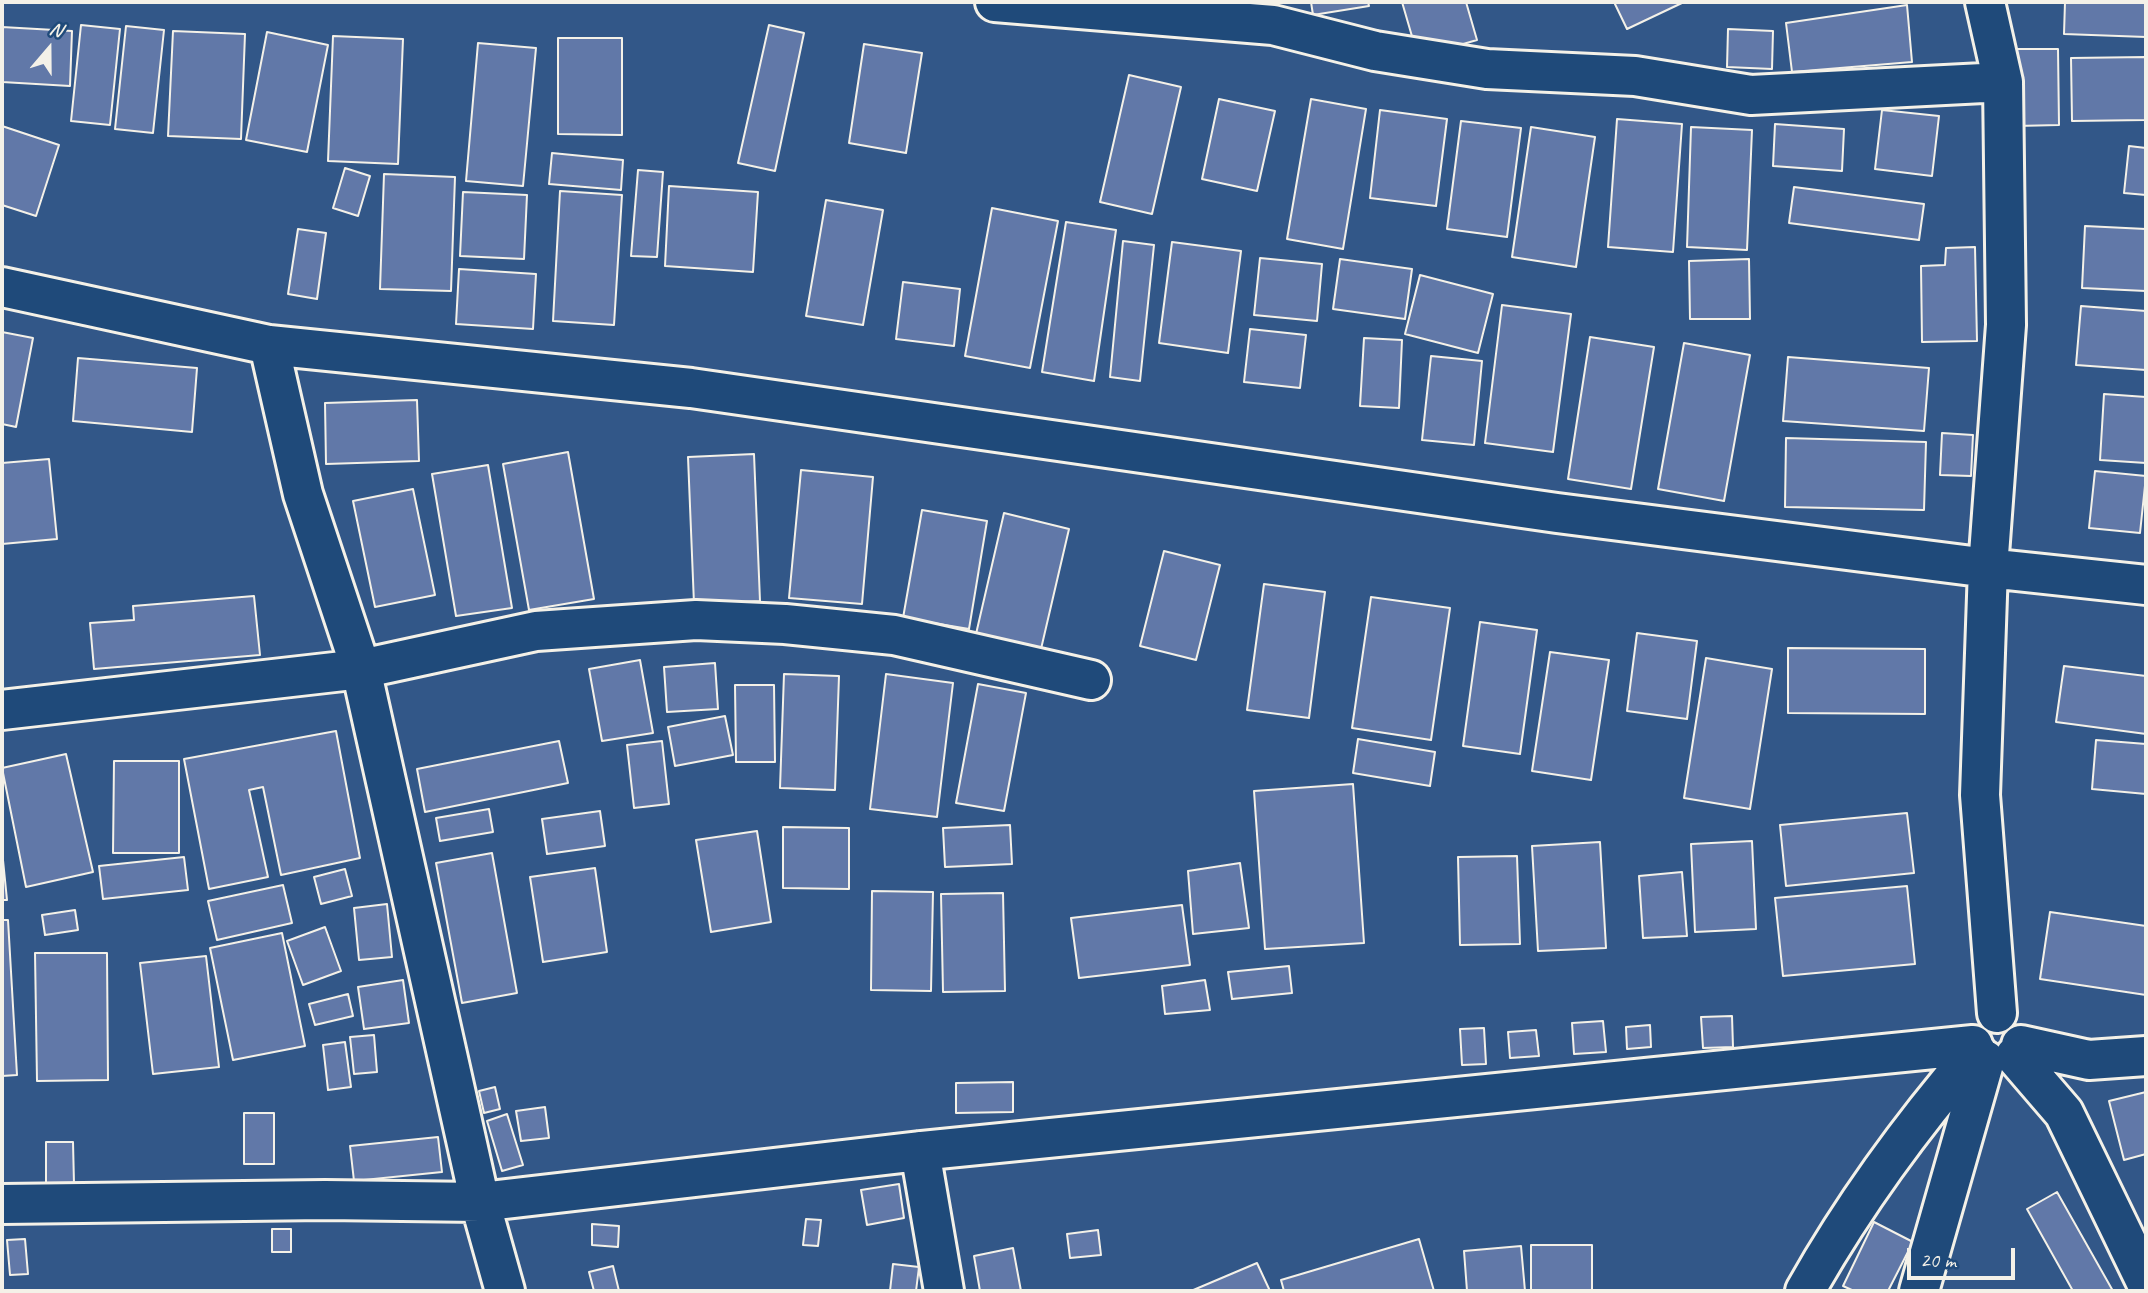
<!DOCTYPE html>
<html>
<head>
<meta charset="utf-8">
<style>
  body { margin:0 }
  #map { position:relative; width:2148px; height:1293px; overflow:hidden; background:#325788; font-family:Caveat,sans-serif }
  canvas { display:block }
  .frame { position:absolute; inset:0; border:4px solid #f4f1e8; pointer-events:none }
  .north { position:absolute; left:14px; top:14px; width:70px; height:70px; -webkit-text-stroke:5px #1f4a7a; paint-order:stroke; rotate:20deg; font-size:19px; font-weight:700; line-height:28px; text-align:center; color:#f4f1e8 }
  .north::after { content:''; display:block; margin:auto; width:24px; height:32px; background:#f4f1e8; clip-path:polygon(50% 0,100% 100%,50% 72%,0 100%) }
  .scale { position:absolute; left:1907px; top:1248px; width:108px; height:32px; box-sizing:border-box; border:4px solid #f4f1e8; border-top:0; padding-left:9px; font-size:21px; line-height:24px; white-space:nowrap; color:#f4f1e8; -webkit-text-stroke:5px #1f4a7a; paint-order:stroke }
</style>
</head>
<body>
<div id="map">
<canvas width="2148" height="1293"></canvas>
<div class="frame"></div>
<div class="north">N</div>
<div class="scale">20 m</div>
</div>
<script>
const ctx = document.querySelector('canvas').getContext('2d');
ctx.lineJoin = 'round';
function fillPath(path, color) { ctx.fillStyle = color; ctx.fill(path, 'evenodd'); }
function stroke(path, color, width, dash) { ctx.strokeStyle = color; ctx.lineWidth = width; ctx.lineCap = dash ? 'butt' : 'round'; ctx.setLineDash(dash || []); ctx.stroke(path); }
const building = new Path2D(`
  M 1311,2 L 1368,2 L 1369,6 L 1313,15 Z
  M 1402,2 L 1466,2 L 1477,40 L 1418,57 Z
  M 1614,2 L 1684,2 L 1627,29 Z
  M 2065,2 L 2146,2 L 2146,37 L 2064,34 Z
  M 1907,5 L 1912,62 L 1792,72 L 1786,23 Z
  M 81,25 L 120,29 L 110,125 L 71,121 Z
  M 769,25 L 804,33 L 775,171 L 738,163 Z
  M 126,26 L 164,30 L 153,133 L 115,129 Z
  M 2,27 L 72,31 L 70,86 L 2,82 Z
  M 1728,29 L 1773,31 L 1772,69 L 1727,67 Z
  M 173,31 L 245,34 L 241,139 L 168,136 Z
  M 267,32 L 328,45 L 307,152 L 246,140 Z
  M 333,36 L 403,39 L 398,164 L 328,161 Z
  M 558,38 L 622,38 L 622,135 L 558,134 Z
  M 478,43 L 536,48 L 523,186 L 466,181 Z
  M 864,44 L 922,53 L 906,153 L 849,143 Z
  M 2015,49 L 2058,49 L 2059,125 L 2016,126 Z
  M 2146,57 L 2146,120 L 2072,121 L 2071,58 Z
  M 1129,75 L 1181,87 L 1152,214 L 1100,202 Z
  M 1219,99 L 1275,111 L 1257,191 L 1202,179 Z
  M 1311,99 L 1366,109 L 1343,249 L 1287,239 Z
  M 1380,110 L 1447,119 L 1436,206 L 1370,198 Z
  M 1882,110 L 1939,116 L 1932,176 L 1875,169 Z
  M 1617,119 L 1682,124 L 1673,252 L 1608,247 Z
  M 1461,121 L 1521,128 L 1507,237 L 1447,229 Z
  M 1775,124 L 1844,129 L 1842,171 L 1773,166 Z
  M 2,126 L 59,145 L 36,216 L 2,205 Z
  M 1531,127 L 1595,137 L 1576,267 L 1512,257 Z
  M 1691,127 L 1752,130 L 1747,250 L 1687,247 Z
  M 2129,146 L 2146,148 L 2146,195 L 2124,193 Z
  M 552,153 L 623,160 L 621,190 L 549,184 Z
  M 345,168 L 370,176 L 358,216 L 333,208 Z
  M 638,170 L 663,172 L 657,257 L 631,256 Z
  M 384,174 L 455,177 L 451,291 L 380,289 Z
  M 669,186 L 758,192 L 753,272 L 665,266 Z
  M 1794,187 L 1924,204 L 1919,240 L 1789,223 Z
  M 560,191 L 622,195 L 614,325 L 553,321 Z
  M 463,192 L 527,195 L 524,259 L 460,256 Z
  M 826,200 L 883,210 L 863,325 L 806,316 Z
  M 992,208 L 1058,221 L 1030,368 L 965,356 Z
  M 1066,222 L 1116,230 L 1094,381 L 1042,372 Z
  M 2085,226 L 2146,229 L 2146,291 L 2082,288 Z
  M 298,229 L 326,233 L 317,299 L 288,294 Z
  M 1123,241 L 1154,245 L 1140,381 L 1110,377 Z
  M 1172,242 L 1241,251 L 1228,353 L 1159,343 Z
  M 1975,247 L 1977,341 L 1922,342 L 1921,266 L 1945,265 L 1946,248 Z
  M 1260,258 L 1322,264 L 1317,321 L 1254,315 Z
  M 1340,259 L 1412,269 L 1405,319 L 1333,309 Z
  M 1749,259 L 1750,319 L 1690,319 L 1689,261 Z
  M 459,269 L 536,274 L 533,329 L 456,324 Z
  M 1420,275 L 1493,294 L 1478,353 L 1405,334 Z
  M 903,282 L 960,289 L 954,346 L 896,339 Z
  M 1502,305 L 1571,314 L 1553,452 L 1485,443 Z
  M 2081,306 L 2146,311 L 2146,370 L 2076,365 Z
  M 1250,329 L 1306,335 L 1300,388 L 1244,382 Z
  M 2,332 L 33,338 L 16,427 L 2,424 Z
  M 1590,337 L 1654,347 L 1631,489 L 1568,479 Z
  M 1364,338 L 1402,340 L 1399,408 L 1360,406 Z
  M 1684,343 L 1750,355 L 1724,501 L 1658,489 Z
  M 1431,356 L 1482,361 L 1474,445 L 1422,440 Z
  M 1788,357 L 1929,368 L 1924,431 L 1783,421 Z
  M 78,358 L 197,368 L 192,432 L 73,421 Z
  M 2104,394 L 2146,397 L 2146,463 L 2100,460 Z
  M 417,400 L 419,461 L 326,464 L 325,403 Z
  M 1942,433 L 1973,435 L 1971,476 L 1940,475 Z
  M 1786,438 L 1926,442 L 1924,510 L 1785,507 Z
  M 568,452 L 594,599 L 529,610 L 503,464 Z
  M 754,454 L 760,601 L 694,604 L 688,457 Z
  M 49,459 L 57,539 L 2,544 L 2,463 Z
  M 488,465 L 512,608 L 456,616 L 432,474 Z
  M 801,470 L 873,477 L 862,604 L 789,598 Z
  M 2095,471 L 2146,476 L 2140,533 L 2089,528 Z
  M 413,489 L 435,595 L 375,607 L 353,501 Z
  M 922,510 L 987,521 L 969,629 L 903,618 Z
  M 1004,513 L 1069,529 L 1041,649 L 976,634 Z
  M 1164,551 L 1220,565 L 1196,660 L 1140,646 Z
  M 1264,584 L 1325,592 L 1309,718 L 1247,710 Z
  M 254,596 L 260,655 L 94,669 L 90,623 L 134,620 L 133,606 Z
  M 1371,597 L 1450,608 L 1431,740 L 1352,728 Z
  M 1480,622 L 1537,630 L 1520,754 L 1463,746 Z
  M 1637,633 L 1697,641 L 1687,719 L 1627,711 Z
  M 1788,648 L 1925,649 L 1925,714 L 1788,713 Z
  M 1550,652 L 1609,660 L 1591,780 L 1532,771 Z
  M 1706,658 L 1772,669 L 1750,809 L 1684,798 Z
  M 640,660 L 653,733 L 602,741 L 589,669 Z
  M 715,663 L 718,709 L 667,712 L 664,667 Z
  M 2064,666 L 2146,676 L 2146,734 L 2056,722 Z
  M 784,674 L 839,676 L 835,790 L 780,788 Z
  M 886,674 L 953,683 L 937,817 L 870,809 Z
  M 978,684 L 1026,693 L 1004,811 L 956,803 Z
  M 735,685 L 774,685 L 775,762 L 736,762 Z
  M 725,716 L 733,755 L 675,766 L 668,727 Z
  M 336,731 L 360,858 L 281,875 L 263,787 L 249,790 L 268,877 L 209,889 L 184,759 Z
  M 1358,739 L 1435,752 L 1430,786 L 1353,773 Z
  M 2096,740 L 2146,744 L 2146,794 L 2092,789 Z
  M 559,741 L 568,783 L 425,812 L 417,769 Z
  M 662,741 L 669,804 L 634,808 L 627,745 Z
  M 66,754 L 93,872 L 26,887 L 2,768 Z
  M 114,761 L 179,761 L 179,853 L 113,853 Z
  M 1353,784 L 1364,943 L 1265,949 L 1254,791 Z
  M 489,809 L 493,832 L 440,841 L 436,818 Z
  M 600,811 L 605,846 L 547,854 L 542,819 Z
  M 1907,813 L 1914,873 L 1786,886 L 1780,825 Z
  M 1010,825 L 1012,864 L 945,867 L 943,828 Z
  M 783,827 L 849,828 L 849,889 L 783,888 Z
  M 757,831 L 771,922 L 711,932 L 696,840 Z
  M 1752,841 L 1756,929 L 1695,932 L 1691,844 Z
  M 1600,842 L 1606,948 L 1538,951 L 1532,846 Z
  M 2,850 L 7,900 L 2,900 Z
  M 492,853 L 517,993 L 462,1003 L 436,863 Z
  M 1517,856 L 1520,944 L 1460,945 L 1458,857 Z
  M 184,857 L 188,890 L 103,899 L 99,866 Z
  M 1240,863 L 1249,928 L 1193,934 L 1188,871 Z
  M 595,868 L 607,952 L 543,962 L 530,877 Z
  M 345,869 L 352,896 L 321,904 L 314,877 Z
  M 1682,872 L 1687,936 L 1643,938 L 1639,876 Z
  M 283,885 L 292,923 L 217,940 L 208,901 Z
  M 1907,886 L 1915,964 L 1783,976 L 1775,898 Z
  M 872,891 L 933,892 L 931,991 L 871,990 Z
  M 1003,893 L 1005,991 L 943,992 L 941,894 Z
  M 387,904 L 392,957 L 359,960 L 354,908 Z
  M 1182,905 L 1190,965 L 1079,978 L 1071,918 Z
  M 75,910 L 78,930 L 45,935 L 42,915 Z
  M 2050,912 L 2146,926 L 2146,995 L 2040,979 Z
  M 2,920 L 8,920 L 17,1075 L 2,1076 Z
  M 325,927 L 341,971 L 303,985 L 287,941 Z
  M 282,933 L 305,1046 L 233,1060 L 210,948 Z
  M 35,953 L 107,953 L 108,1080 L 37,1081 Z
  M 206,956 L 219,1067 L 153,1074 L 140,963 Z
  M 1289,966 L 1292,993 L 1232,999 L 1228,972 Z
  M 403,980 L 409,1023 L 364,1029 L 358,987 Z
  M 1205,980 L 1210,1010 L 1165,1014 L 1162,986 Z
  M 348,994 L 353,1016 L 315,1025 L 309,1004 Z
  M 1732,1016 L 1733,1047 L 1703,1048 L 1701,1017 Z
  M 1603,1021 L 1606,1052 L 1574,1054 L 1572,1023 Z
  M 1650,1025 L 1651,1047 L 1627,1049 L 1626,1027 Z
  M 1484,1028 L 1486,1064 L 1462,1065 L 1460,1029 Z
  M 1536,1030 L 1539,1056 L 1510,1058 L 1508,1032 Z
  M 374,1035 L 377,1072 L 354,1074 L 350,1037 Z
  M 345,1042 L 351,1087 L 328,1090 L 323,1045 Z
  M 1013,1082 L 1013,1112 L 956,1113 L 956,1083 Z
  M 495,1087 L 500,1109 L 484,1113 L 479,1091 Z
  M 2146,1092 L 2146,1154 L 2124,1160 L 2109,1101 Z
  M 545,1107 L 549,1138 L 521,1141 L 516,1111 Z
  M 244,1113 L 274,1113 L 274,1164 L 244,1164 Z
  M 507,1114 L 523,1165 L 502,1171 L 487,1121 Z
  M 438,1137 L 442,1172 L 354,1181 L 350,1146 Z
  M 46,1142 L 73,1142 L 74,1184 L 46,1184 Z
  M 899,1184 L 904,1218 L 867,1225 L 861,1190 Z
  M 2057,1192 L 2113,1291 L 2073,1291 L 2027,1209 Z
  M 806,1219 L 821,1220 L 818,1246 L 803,1245 Z
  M 1874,1222 L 1913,1242 L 1888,1291 L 1854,1291 L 1843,1286 Z
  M 592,1224 L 619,1226 L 618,1247 L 592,1245 Z
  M 272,1229 L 291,1229 L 291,1252 L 272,1252 Z
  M 1098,1230 L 1101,1255 L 1070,1258 L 1067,1234 Z
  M 25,1239 L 28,1274 L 10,1275 L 7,1240 Z
  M 1419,1239 L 1434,1291 L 1284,1291 L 1281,1280 Z
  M 1531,1245 L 1592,1245 L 1592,1291 L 1531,1291 Z
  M 1521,1246 L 1525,1291 L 1467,1291 L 1464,1251 Z
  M 1013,1248 L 1021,1291 L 980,1291 L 974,1256 Z
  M 1257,1263 L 1270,1291 L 1191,1291 Z
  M 893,1264 L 919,1267 L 916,1291 L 890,1291 Z
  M 613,1266 L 619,1291 L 594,1291 L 589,1272 Z`);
const minor = new Path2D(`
  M 995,2 L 1273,25 L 1375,51 L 1487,69 L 1635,76 L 1751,95 L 2003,82
  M 1985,2 L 2003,82 L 2006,325 L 1988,568 L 1980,795 L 1997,1013
  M 2,287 L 269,345 L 691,388 L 1557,513 L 1988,568 L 2146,585
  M 269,345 L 303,494 L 361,669 L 480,1202 L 505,1291
  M 2,710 L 361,669 L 536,631 L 696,620 L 785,624 L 894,635 L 1091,680
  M 2021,1045 L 2089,1060 L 2146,1056
  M 2015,1056 L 2064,1113 L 2146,1282
  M 920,1151 L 944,1291
  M 2,1204 L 325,1200 L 480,1202 L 920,1151 L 1973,1045
  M 1805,1291 C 1853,1206 1912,1125 1976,1051
  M 1919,1291 L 1985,1060`);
fillPath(building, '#6178a8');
stroke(building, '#f4f1e8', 2);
stroke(minor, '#f4f1e8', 44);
stroke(minor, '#1f4a7a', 38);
</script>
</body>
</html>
